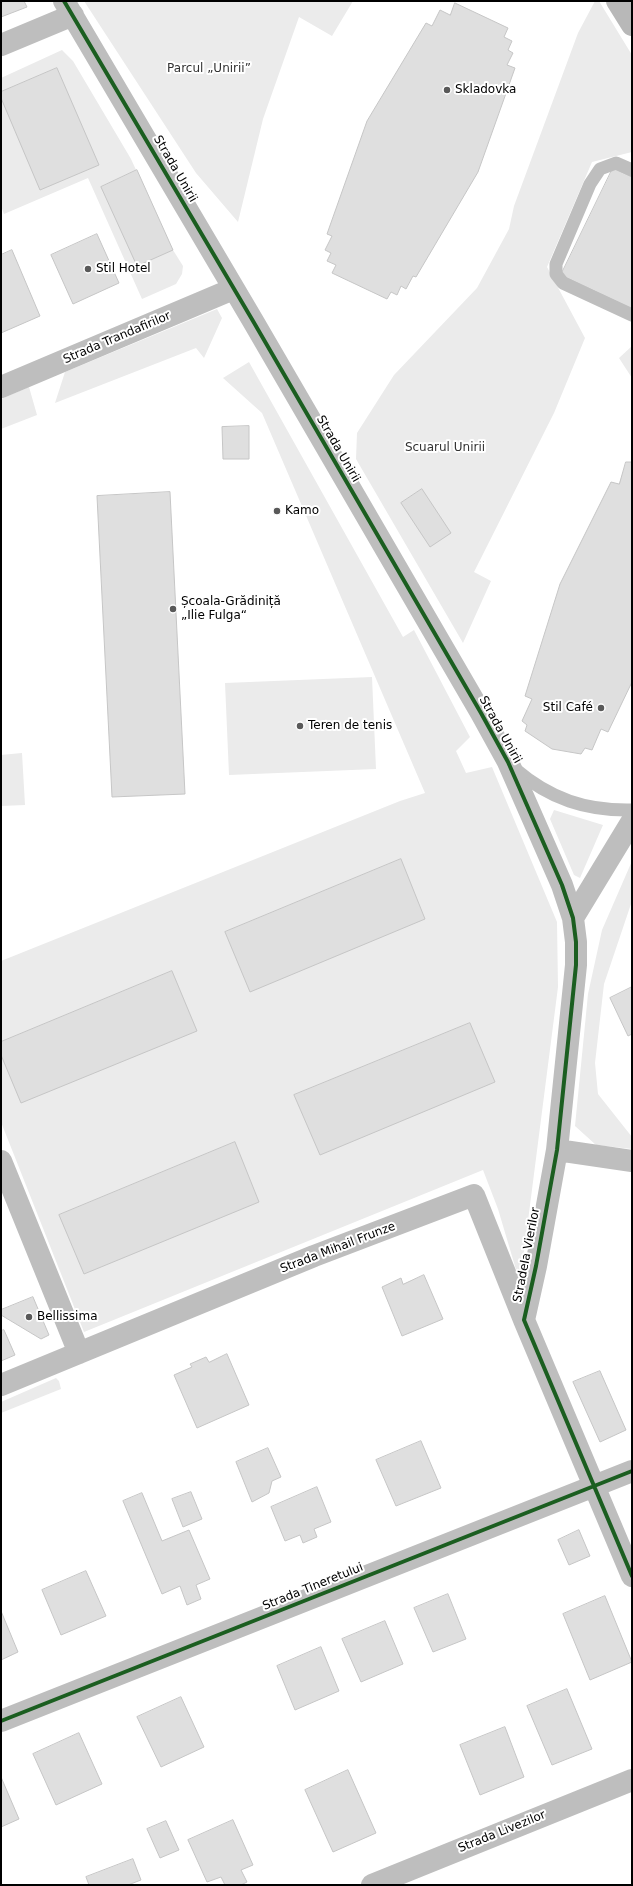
<!DOCTYPE html>
<html>
<head>
<meta charset="utf-8">
<style>
  body { margin:0 }
  #map { position:relative; width:633px; height:1886px; overflow:hidden; background:#fff; font-family:"DejaVu Sans",sans-serif }
  canvas { display:block }
  .frame { position:absolute; inset:0; border:2px solid #000; pointer-events:none }
</style>
</head>
<body>
<div id="map">
<canvas width="633" height="1886"></canvas>
<div class="frame"></div>
</div>
<script>
const ctx = document.querySelector('canvas').getContext('2d');
ctx.lineJoin = 'round';
function fillPath(path, color) { ctx.fillStyle = color; ctx.fill(path, 'evenodd'); }
function stroke(path, color, width, dash) { ctx.strokeStyle = color; ctx.lineWidth = width; ctx.lineCap = dash ? 'butt' : 'round'; ctx.setLineDash(dash || []); ctx.stroke(path); }
function drawText(font, color, halo, rows, align = 'center') {
  ctx.font = font + ' "DejaVu Sans",sans-serif'; ctx.lineWidth = 4; ctx.setLineDash([]); ctx.textBaseline = 'middle'; ctx.strokeStyle = halo; ctx.fillStyle = color; for (const [text, x, y, turn = 0] of rows) {
    ctx.save(); ctx.translate(x, y); ctx.rotate((+turn || 0) * Math.PI / 180); ctx.textAlign = isNaN(turn) ? turn : align; if (halo) ctx.strokeText(text, 0, 0); ctx.fillText(text, 0, 0); ctx.restore();
  }
}
const green = new Path2D(`
  M 84,1 L 353,1 L 332,36 L 299,17 L 263,119 L 238,222 L 196,173 Z
  M 595,1 L 599,1 L 632,55 L 632,152 L 592,162 L 547,267 L 585,338 L 554,413 L 474,572 L 491,581 L 463,643 L 356,459 L 357,433 L 394,375 L 477,288 L 509,229 L 514,206 L 578,33 Z
  M 62,50 L 73,61 L 131,159 L 173,250 L 183,266 L 182,274 L 176,284 L 142,299 L 88,178 L 4,214 L 1,206 L 1,78 Z
  M 217,309 L 222,318 L 204,358 L 196,348 L 55,403 L 65,372 Z
  M 632,346 L 632,378 L 619,358 Z
  M 249,362 L 403,637 L 414,630 L 470,737 L 456,751 L 466,773 L 492,767 L 557,922 L 558,987 L 520,1283 L 498,1209 L 483,1170 L 84,1332 L 1,1122 L 1,961 L 400,801 L 425,793 L 262,413 L 223,378 Z
  M 29,387 L 37,415 L 1,429 L 1,399 Z
  M 372,677 L 376,769 L 229,775 L 225,683 Z
  M 22,753 L 25,805 L 1,806 L 1,755 Z
  M 554,810 L 603,825 L 580,878 L 574,875 L 550,819 Z
  M 632,861 L 632,901 L 604,984 L 595,1063 L 598,1094 L 632,1137 L 632,1149 L 596,1145 L 575,1126 L 588,994 L 602,930 Z
  M 56,1378 L 59,1381 L 61,1389 L 1,1413 L 1,1402 Z`);
const building = new Path2D(`
  M 1,1 L 24,1 L 27,7 L 1,17 Z
  M 455,3 L 508,28 L 504,37 L 512,41 L 508,50 L 513,53 L 507,65 L 515,68 L 478,172 L 416,277 L 413,276 L 406,289 L 401,286 L 397,295 L 391,292 L 387,299 L 332,273 L 336,265 L 327,261 L 331,253 L 325,250 L 332,236 L 327,234 L 367,121 L 426,23 L 432,26 L 440,10 L 450,15 Z
  M 57,68 L 99,165 L 40,190 L 1,98 L 1,92 Z
  M 613,168 L 632,177 L 632,309 L 561,275 Z
  M 137,170 L 173,250 L 137,266 L 101,187 Z
  M 97,234 L 119,283 L 73,304 L 51,255 Z
  M 12,250 L 40,316 L 1,333 L 1,255 Z
  M 249,426 L 249,459 L 223,459 L 222,427 Z
  M 626,462 L 632,462 L 632,682 L 608,732 L 601,729 L 592,750 L 585,748 L 581,754 L 552,749 L 525,731 L 527,725 L 522,721 L 532,699 L 525,696 L 560,584 L 611,482 L 619,484 Z
  M 422,489 L 451,533 L 430,547 L 401,503 Z
  M 170,492 L 185,794 L 112,797 L 97,496 Z
  M 401,859 L 425,919 L 250,992 L 225,932 Z
  M 172,971 L 197,1031 L 21,1103 L 1,1055 L 1,1042 Z
  M 632,987 L 632,1034 L 628,1036 L 610,998 Z
  M 470,1023 L 495,1082 L 320,1155 L 294,1095 Z
  M 235,1142 L 259,1202 L 84,1274 L 59,1215 Z
  M 424,1275 L 443,1319 L 402,1336 L 382,1287 L 401,1278 L 403,1284 Z
  M 33,1297 L 49,1335 L 41,1339 L 1,1315 L 1,1310 Z
  M 4,1330 L 15,1355 L 1,1361 L 1,1331 Z
  M 227,1354 L 249,1405 L 197,1428 L 174,1375 L 192,1367 L 190,1364 L 206,1357 L 209,1362 Z
  M 600,1371 L 626,1430 L 600,1442 L 573,1382 Z
  M 421,1441 L 441,1488 L 396,1506 L 376,1460 Z
  M 268,1448 L 281,1477 L 272,1481 L 269,1493 L 252,1502 L 236,1462 Z
  M 317,1487 L 331,1522 L 314,1529 L 317,1537 L 303,1543 L 300,1535 L 285,1541 L 271,1507 Z
  M 191,1492 L 202,1519 L 183,1527 L 172,1499 Z
  M 142,1493 L 162,1541 L 189,1530 L 210,1579 L 196,1585 L 201,1599 L 187,1605 L 180,1586 L 162,1594 L 123,1501 Z
  M 579,1530 L 590,1556 L 569,1565 L 558,1540 Z
  M 86,1571 L 106,1616 L 61,1635 L 42,1590 Z
  M 448,1594 L 466,1639 L 433,1652 L 414,1608 Z
  M 605,1596 L 632,1662 L 590,1680 L 563,1614 Z
  M 1,1611 L 18,1652 L 1,1660 Z
  M 385,1621 L 403,1664 L 361,1682 L 342,1639 Z
  M 321,1647 L 339,1691 L 295,1710 L 277,1666 Z
  M 567,1689 L 592,1749 L 552,1765 L 527,1706 Z
  M 181,1697 L 204,1747 L 161,1767 L 137,1717 Z
  M 505,1727 L 524,1777 L 480,1795 L 460,1745 Z
  M 79,1733 L 102,1784 L 56,1805 L 33,1754 Z
  M 348,1770 L 376,1833 L 333,1852 L 305,1790 Z
  M 1,1777 L 19,1819 L 1,1827 Z
  M 233,1820 L 253,1865 L 241,1870 L 247,1882 L 241,1885 L 225,1885 L 221,1877 L 207,1882 L 188,1840 Z
  M 166,1821 L 179,1850 L 160,1858 L 147,1829 Z
  M 133,1859 L 141,1880 L 128,1885 L 89,1885 L 86,1877 Z`);
const lane = new Path2D(`
  M 632,170 L 616,163 L 600,169 L 590,184 L 556,264 L 556,274 L 563,283 L 632,315
  M 515,769 C 550,799 586,811 632,810`);
const street = new Path2D(`
  M 64,1 L 253,321 L 481,713 L 508,762 L 562,885 L 573,918 L 576,942 L 576,965 L 557,1150 L 536,1266 L 524,1320 L 632,1576
  M 1,45 L 73,15
  M 1,387 L 233,289
  M 573,918 L 632,821
  M 557,1150 L 632,1161
  M 1,1161 L 79,1353
  M 1,1385 L 314,1256 L 474,1195 L 524,1320
  M 1,1721 L 632,1471
  M 372,1885 L 632,1780`);
const secondary = new Path2D(`
  M 617,1 L 632,25`);
const cycleway = new Path2D(`
  M 64,1 L 253,321 L 481,713 L 508,762 L 562,885 L 573,918 L 576,942 L 576,965 L 557,1150 L 536,1266 L 524,1320 L 632,1576
  M 1,1721 L 632,1471`);
const markers = [
  [447,90,4,"#595959"],
  [88,269,4,"#595959"],
  [277,511,4,"#595959"],
  [173,609,4,"#595959"],
  [601,708,4,"#595959"],
  [300,726,4,"#595959"],
  [29,1317,4,"#595959"]
];
const parkNames = [
  ["Parcul „Unirii”",209,69],
  ["Scuarul Unirii",445,448]
];
const poiNames = [
  ["Skladovka",455,90],
  ["Stil Hotel",96,269],
  ["Kamo",285,511],
  ["Școala-Grădiniță",181,602],
  ["„Ilie Fulga“",181,616],
  ["Stil Café",593,708,"right"],
  ["Teren de tenis",308,726],
  ["Bellissima",37,1317]
];
const streetNames = [
  ["Strada Unirii",175,169,60],
  ["Strada Trandafirilor",117,338,-23],
  ["Strada Unirii",338,449,60],
  ["Strada Unirii",500,730,61],
  ["Strada Mihail Frunze",338,1248,-21],
  ["Stradela Vierilor",527,1255,-79],
  ["Strada Tineretului",313,1587,-22],
  ["Strada Livezilor",502,1832,-22]
];
fillPath(green, '#ebebeb');
fillPath(building, '#dfdfdf');
stroke(building, '#c6c6c6', 1);
stroke(lane, '#bebebe', 13);
stroke(street, '#bebebe', 22);
stroke(secondary, '#b8b8b8', 22);
stroke(cycleway, '#1b5e20', 4);
for (const [x, y, r, color] of markers) { const dot = new Path2D(); dot.arc(x, y, r, 0, 2 * Math.PI); ctx.fillStyle = color; ctx.fill(dot); stroke(dot, '#fff', 1.5); }
drawText('12px', '#323232', '#fff', parkNames);
drawText('12px', '#000', '#fff', poiNames, 'left');
drawText('12px', '#000', '#fff', streetNames);
</script>
</body>
</html>
